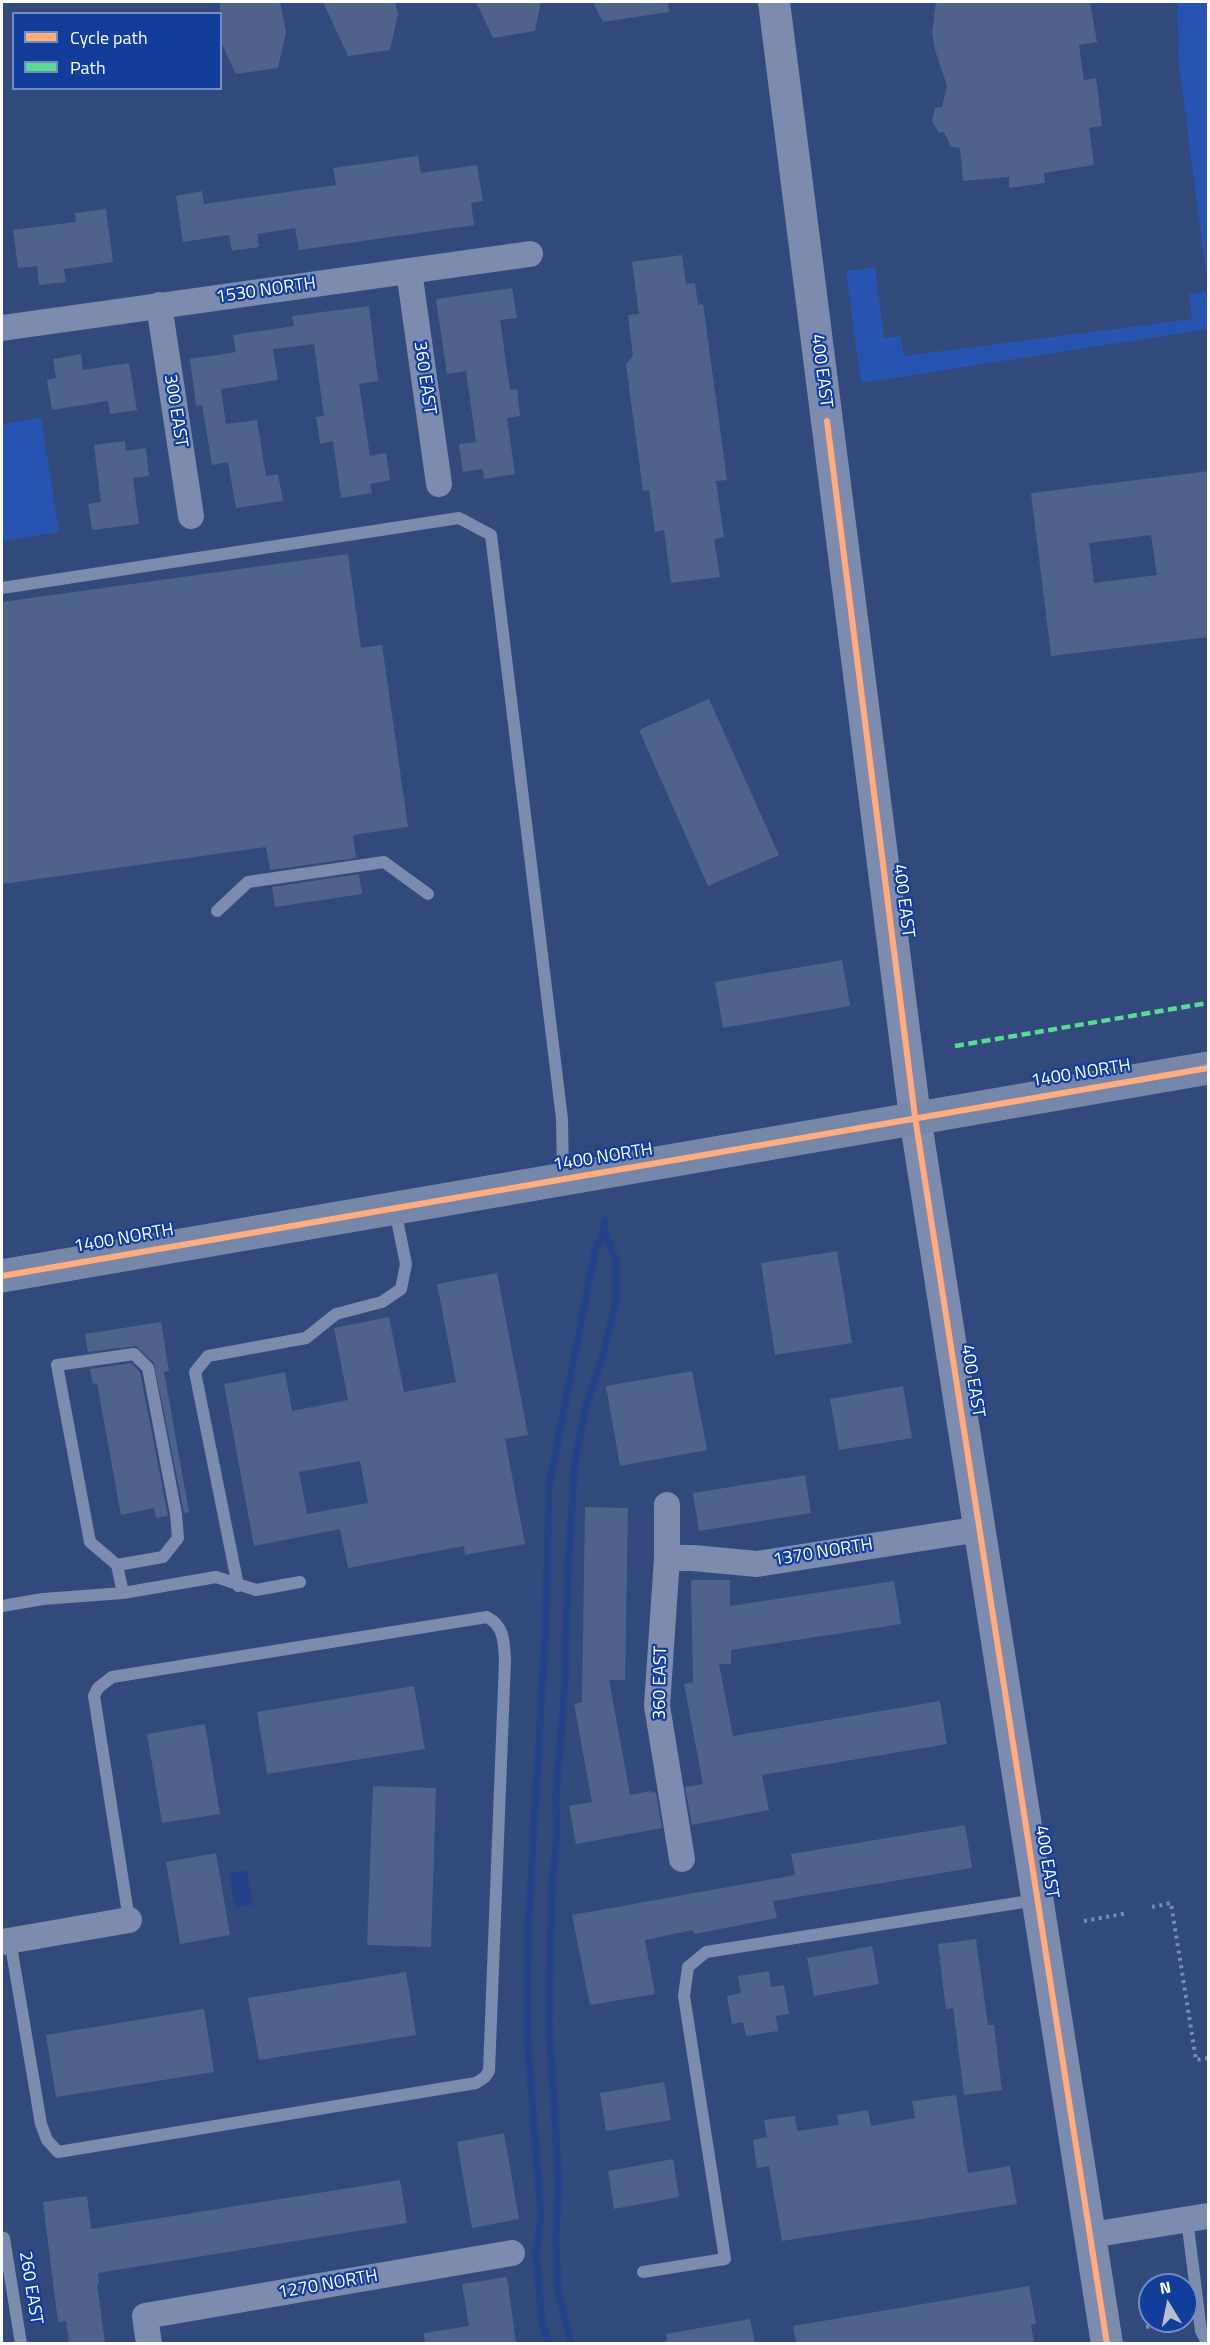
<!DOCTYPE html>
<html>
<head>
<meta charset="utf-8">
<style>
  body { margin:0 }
  #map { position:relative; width:1210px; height:2345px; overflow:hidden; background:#32497c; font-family:"Titillium Web",sans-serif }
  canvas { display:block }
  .frame { position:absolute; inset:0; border:3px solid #fff; pointer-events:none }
  .legend { position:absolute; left:12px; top:12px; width:210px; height:78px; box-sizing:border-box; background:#123d9b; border:2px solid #718bc3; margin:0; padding:8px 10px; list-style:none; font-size:18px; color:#fff }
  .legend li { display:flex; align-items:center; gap:12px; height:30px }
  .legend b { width:30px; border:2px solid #718bc3 }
  .north { position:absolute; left:1138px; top:2273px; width:60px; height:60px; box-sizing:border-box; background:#123d9b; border:2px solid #718bc3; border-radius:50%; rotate:350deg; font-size:16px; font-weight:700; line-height:24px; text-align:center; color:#fff }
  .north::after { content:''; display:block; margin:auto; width:21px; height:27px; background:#b7bfd1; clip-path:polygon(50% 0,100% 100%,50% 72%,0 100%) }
</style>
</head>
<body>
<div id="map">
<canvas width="1210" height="2345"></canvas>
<div class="frame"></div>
<ul class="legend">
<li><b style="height:8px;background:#ffac80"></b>Cycle path</li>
<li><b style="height:8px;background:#5adb95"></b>Path</li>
</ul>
<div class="north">N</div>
</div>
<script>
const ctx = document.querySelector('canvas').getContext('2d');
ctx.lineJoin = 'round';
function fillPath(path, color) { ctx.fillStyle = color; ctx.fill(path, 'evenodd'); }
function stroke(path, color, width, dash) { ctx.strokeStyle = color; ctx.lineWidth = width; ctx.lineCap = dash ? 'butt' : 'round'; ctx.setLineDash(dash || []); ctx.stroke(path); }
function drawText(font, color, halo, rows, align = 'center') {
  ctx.font = font + ' "Titillium Web",sans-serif'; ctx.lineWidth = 4.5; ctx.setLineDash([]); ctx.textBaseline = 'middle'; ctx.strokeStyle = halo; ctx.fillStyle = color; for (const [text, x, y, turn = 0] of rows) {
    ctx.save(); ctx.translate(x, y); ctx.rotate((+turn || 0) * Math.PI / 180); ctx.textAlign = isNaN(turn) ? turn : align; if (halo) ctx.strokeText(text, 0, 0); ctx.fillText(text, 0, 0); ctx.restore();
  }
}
const green = new Path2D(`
  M 1177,2 L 1208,2 L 1208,287 L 1178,57 Z
  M 875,267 L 884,338 L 901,336 L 904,356 L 1192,319 L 1189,294 L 1208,292 L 1208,329 L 861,383 L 846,271 Z
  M 41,418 L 59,532 L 2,541 L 2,424 Z`);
const water = new Path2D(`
  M 247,1870 L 253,1905 L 235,1908 L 229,1873 Z`);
const stream = new Path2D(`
  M 549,2344 L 542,2322 L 536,2253 L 541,2217 L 527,2033 L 528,1927 L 545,1641 L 549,1486 L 595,1251 L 604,1231 L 605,1221
  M 572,2344 L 558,2291 L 556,2237 L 559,2186 L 549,2023 L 552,1880 L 557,1839 L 556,1797 L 565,1682 L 568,1566 L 575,1462 L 585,1410 L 603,1355 L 616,1301 L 616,1260 L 604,1231`);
const building = new Path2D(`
  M 220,2 L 280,2 L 286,32 L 278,68 L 236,74 L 220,40 Z
  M 323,2 L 395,2 L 398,14 L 390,50 L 348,56 Z
  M 476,2 L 541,2 L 535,31 L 493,38 Z
  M 593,2 L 668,2 L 669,12 L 603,22 Z
  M 936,2 L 1090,2 L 1097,42 L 1079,45 L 1084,80 L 1096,78 L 1102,126 L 1089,128 L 1094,165 L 1044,173 L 1045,183 L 1009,188 L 1009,177 L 963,181 L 960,148 L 951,147 L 944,132 L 939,133 L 932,121 L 935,108 L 942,107 L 947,86 L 935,50 L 932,32 Z
  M 418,156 L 421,173 L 477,165 L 483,201 L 471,203 L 474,225 L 299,250 L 295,228 L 257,234 L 259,247 L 232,251 L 229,235 L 183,242 L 176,196 L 202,191 L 204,204 L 336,185 L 333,168 Z
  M 106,209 L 113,262 L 64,269 L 66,282 L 39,285 L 37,266 L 18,268 L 13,230 L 76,222 L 75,213 Z
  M 682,255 L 686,284 L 695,283 L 698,305 L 703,304 L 727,480 L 716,481 L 724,537 L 714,539 L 720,577 L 671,583 L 664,530 L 655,532 L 649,490 L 643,491 L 626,364 L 633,356 L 628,315 L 639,314 L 632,262 Z
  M 512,288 L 517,318 L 500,320 L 510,390 L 517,389 L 520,416 L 507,418 L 515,474 L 484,479 L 483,469 L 463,472 L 459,444 L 476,442 L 466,371 L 447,374 L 436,299 Z
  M 369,306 L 378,381 L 359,384 L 370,456 L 386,453 L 390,480 L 370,484 L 372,493 L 341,498 L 333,441 L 320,444 L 316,417 L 324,416 L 314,344 L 273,349 L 278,380 L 221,389 L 226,424 L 257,420 L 266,476 L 278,474 L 283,501 L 236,508 L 228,462 L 212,465 L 202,405 L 196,406 L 190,359 L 236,352 L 233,335 L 294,326 L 292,316 Z
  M 81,354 L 83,370 L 129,363 L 137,410 L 110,414 L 108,401 L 52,410 L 47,380 L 56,378 L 53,359 Z
  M 125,441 L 126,451 L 146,448 L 149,476 L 133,478 L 139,524 L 92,530 L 88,504 L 101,502 L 94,445 Z
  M 1209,471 L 1209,637 L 1051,656 L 1031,493 ZM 1151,535 L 1157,575 L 1094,583 L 1089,543 Z
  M 348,554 L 361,648 L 382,645 L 408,827 L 353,835 L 356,858 L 270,870 L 266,847 L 2,884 L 2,602 Z
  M 709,699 L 779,855 L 708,886 L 639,730 Z
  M 359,874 L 362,894 L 275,907 L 272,887 Z
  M 842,960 L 850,1006 L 723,1028 L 715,982 Z
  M 837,1251 L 852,1343 L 775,1355 L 761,1263 Z
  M 497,1273 L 528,1435 L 505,1439 L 525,1544 L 465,1555 L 464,1546 L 348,1568 L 340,1529 L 254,1546 L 224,1384 L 285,1372 L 292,1411 L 348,1400 L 334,1328 L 389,1317 L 404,1392 L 456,1382 L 437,1284 ZM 360,1461 L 368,1503 L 307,1514 L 299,1472 Z
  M 161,1322 L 169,1371 L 164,1372 L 189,1512 L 184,1513 L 154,1363 L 136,1346 L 88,1352 L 85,1334 Z
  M 131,1363 L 140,1372 L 168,1516 L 156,1518 L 154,1508 L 121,1515 L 97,1383 L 93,1384 L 90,1369 Z
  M 692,1371 L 707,1450 L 620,1466 L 606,1386 Z
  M 903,1386 L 912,1438 L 839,1450 L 830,1399 Z
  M 805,1475 L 811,1513 L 699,1531 L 693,1493 Z
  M 585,1507 L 628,1508 L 625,1680 L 609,1680 L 630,1795 L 651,1791 L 652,1793 L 656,1792 L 662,1828 L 576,1844 L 569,1806 L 592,1802 L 574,1704 L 582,1702 Z
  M 691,1580 L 730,1580 L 730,1606 L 894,1581 L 901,1624 L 731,1650 L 731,1664 L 719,1664 L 733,1736 L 940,1701 L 947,1744 L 762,1775 L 769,1810 L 692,1825 L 685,1787 L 703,1784 L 684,1684 L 693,1682 Z
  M 414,1686 L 425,1749 L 267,1774 L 257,1712 Z
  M 205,1724 L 220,1814 L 162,1823 L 147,1734 Z
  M 373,1786 L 436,1788 L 431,1947 L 367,1945 Z
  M 965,1825 L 972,1868 L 773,1901 L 777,1918 L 694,1934 L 693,1930 L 645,1940 L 655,1994 L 590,2005 L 572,1915 L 795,1875 L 791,1854 Z
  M 216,1853 L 230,1935 L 180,1944 L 166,1862 Z
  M 976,1939 L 988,2025 L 994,2025 L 1002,2090 L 964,2095 L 953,2008 L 946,2009 L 938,1944 Z
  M 872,1946 L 879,1984 L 814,1996 L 807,1958 Z
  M 769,1971 L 771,1987 L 784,1985 L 789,2014 L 776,2016 L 778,2031 L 746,2036 L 743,2022 L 732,2024 L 727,1996 L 741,1993 L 738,1976 Z
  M 406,1972 L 416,2035 L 259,2060 L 248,1998 Z
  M 204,2009 L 214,2072 L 56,2097 L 46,2035 Z
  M 664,2082 L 671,2120 L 606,2131 L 600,2093 Z
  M 956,2095 L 968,2173 L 1010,2166 L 1017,2204 L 782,2241 L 769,2166 L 757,2168 L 753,2140 L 767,2137 L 764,2120 L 795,2116 L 797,2131 L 839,2125 L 837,2115 L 868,2110 L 871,2126 L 915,2118 L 912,2101 Z
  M 504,2133 L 519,2219 L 472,2228 L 457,2142 Z
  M 673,2159 L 679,2197 L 614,2209 L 608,2171 Z
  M 400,2180 L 407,2223 L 98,2273 L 99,2283 L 97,2284 L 105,2343 L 69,2343 L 66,2321 L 58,2322 L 43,2202 L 87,2196 L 91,2229 Z
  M 507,2277 L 516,2343 L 425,2343 L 424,2333 L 469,2326 L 462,2284 Z
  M 1029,2286 L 1036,2324 L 1031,2324 L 1034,2343 L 796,2343 L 793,2326 Z
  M 750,2319 L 755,2343 L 667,2343 L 666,2334 Z`);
const path = new Path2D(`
  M 1152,1907 L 1171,1903 L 1196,2060 L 1208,2058
  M 1084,1921 L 1128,1913
  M 1146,2327 L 1184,2321`);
const service = new Path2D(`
  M 2,588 L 459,518 L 491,535 L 562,1119 L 563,1179
  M 217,911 L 248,882 L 384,862 L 428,894
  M 134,1354 L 148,1368 L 176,1514 L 178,1538 L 163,1557 L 117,1565 L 90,1542 L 57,1365 Z
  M 117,1565 L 123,1593 L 216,1577 L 256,1590 L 300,1582
  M 238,1586 L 195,1372 L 208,1356 L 306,1338 L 336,1314 L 382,1302 L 401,1289 L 406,1264 L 395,1210
  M 2,1606 L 43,1599 L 123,1593
  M 10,1940 L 41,2124 L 47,2140 L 58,2152 L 476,2083 L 485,2077 L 489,2071 L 505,1660 C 504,1641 504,1626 487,1617 L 112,1677 L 98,1688 L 94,1696 L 129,1920
  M 1187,2219 L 1201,2331 L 1208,2344
  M 4,2238 L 21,2344
  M 643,2272 L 725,2259 L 684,1996 L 688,1967 L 706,1952 L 1036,1900`);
const minor = new Path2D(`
  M 409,271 L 439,484
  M 159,305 L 191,516
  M 2,328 L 530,254
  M 667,1505 L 667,1558 L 657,1706 L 682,1859
  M 667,1558 L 693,1558 L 757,1564 L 980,1529
  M 2,1942 L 129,1920
  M 1091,2235 L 1208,2216
  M 149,2344 L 145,2316 L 512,2253`);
const tertiary = new Path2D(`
  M 774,2 L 915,1117 L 1107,2344`);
const secondary = new Path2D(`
  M 2,1276 L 1208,1068`);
const quiet = new Path2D(`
  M 955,1046 L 1208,1003`);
const cycleway = new Path2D(`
  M 827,421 L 915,1117 L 1107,2344
  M 2,1276 L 1208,1068`);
const streetNames = [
  ["1530 NORTH",266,291,-8],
  ["400 EAST",821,371,83],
  ["360 EAST",424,378,82],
  ["300 EAST",175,411,81],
  ["400 EAST",903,901,83],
  ["1400 NORTH",1081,1074,-9],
  ["1400 NORTH",603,1158,-9],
  ["1400 NORTH",124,1239,-10],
  ["400 EAST",972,1381,81],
  ["1370 NORTH",823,1553,-9],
  ["360 EAST",661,1683,-89],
  ["400 EAST",1046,1862,81],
  ["1270 NORTH",328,2285,-10],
  ["260 EAST",30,2288,81]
];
fillPath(green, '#2754b1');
fillPath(water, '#244388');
stroke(stream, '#244388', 7);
fillPath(building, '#4f628a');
stroke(path, '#7c8bae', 4, [3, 4.5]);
stroke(service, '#7c8bae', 12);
stroke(minor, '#7c8bae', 26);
stroke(tertiary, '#7c8bae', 32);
stroke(secondary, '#7787aa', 33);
stroke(quiet, '#5adb95', 4.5, [9, 4.5]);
stroke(cycleway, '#ffac80', 6);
drawText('18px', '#fff', '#123d9b', streetNames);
</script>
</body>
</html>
